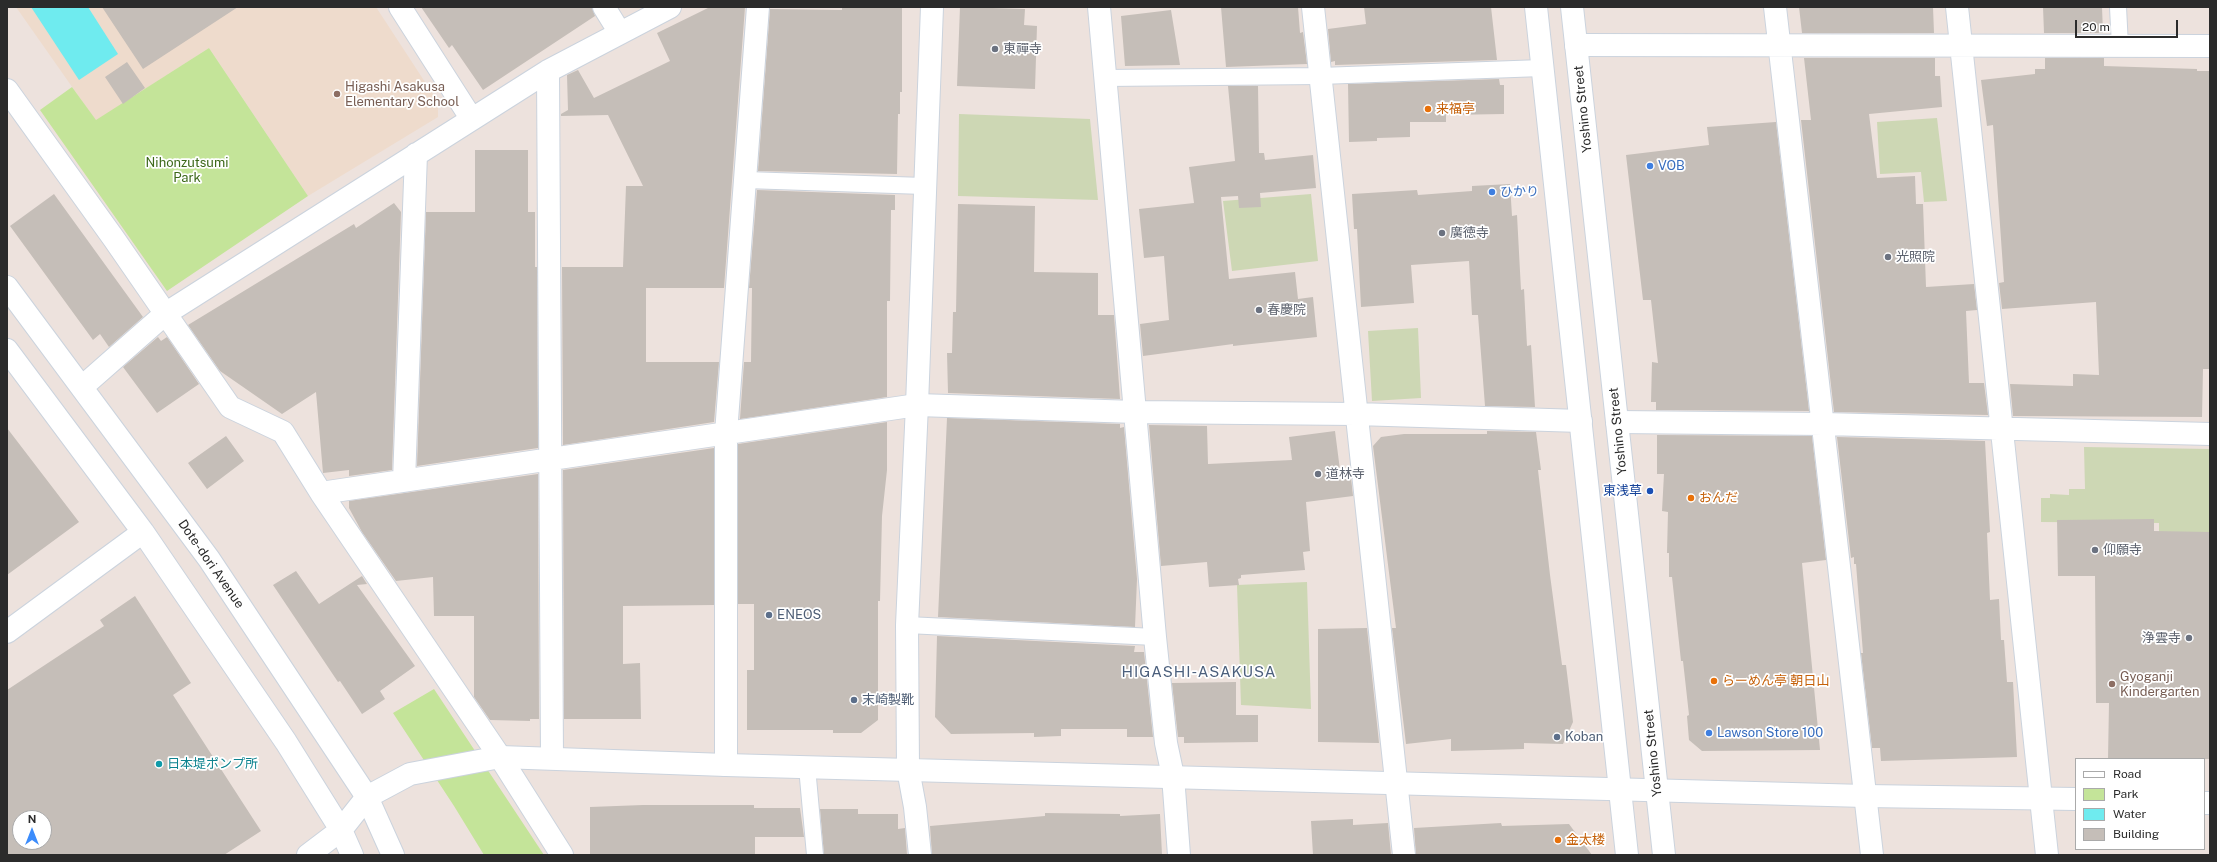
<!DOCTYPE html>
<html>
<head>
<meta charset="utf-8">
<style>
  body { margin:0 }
  #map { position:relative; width:2217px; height:862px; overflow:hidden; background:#ede2dd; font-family:"Public Sans",sans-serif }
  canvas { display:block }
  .frame { position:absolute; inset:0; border:8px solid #2b2b2b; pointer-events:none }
  .legend { position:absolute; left:2075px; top:758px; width:130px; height:92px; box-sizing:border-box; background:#fff; border:1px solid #aaa; margin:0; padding:5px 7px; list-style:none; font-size:12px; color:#2b2b2b }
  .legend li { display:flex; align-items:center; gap:8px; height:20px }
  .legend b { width:20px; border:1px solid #aaa }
  .north { position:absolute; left:12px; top:810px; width:40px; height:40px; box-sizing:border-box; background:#fff; border:1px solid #aaa; border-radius:50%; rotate:0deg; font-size:11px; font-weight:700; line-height:16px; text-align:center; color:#2b2b2b }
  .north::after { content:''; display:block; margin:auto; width:14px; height:18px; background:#3c8cfb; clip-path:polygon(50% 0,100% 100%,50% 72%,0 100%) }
  .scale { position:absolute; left:2075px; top:20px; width:103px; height:18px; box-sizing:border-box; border:2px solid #2b2b2b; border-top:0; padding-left:5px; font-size:12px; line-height:14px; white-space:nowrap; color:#2b2b2b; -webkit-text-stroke:3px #fff; paint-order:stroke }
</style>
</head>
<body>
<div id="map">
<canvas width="2217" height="862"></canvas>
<div class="frame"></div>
<ul class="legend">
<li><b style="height:5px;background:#fff"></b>Road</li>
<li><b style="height:11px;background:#c4e499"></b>Park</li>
<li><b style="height:11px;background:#6febef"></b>Water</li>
<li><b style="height:11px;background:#c5beb8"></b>Building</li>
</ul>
<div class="north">N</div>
<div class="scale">20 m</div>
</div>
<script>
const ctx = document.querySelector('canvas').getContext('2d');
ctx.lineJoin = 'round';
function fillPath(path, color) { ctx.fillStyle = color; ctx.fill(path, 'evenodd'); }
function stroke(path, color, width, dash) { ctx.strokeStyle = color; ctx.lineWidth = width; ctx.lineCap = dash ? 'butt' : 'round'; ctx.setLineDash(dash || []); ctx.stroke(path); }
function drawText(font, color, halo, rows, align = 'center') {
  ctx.font = font + ' "Public Sans","Noto Sans JP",sans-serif'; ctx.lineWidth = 3.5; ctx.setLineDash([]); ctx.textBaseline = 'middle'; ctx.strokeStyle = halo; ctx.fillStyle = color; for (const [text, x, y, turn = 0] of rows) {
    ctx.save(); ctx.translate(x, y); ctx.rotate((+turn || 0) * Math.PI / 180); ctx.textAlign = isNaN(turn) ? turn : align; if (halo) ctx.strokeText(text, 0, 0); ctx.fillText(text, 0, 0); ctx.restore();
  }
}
const education = new Path2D(`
  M 16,7 L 376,7 L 438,102 L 438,117 L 308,196 L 209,48 L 96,121 Z`);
const green = new Path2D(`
  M 209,48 L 308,196 L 167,291 L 40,110 L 72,87 L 96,120 Z
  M 434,689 L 544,855 L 484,855 L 454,806 L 393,713 Z`);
const cemetery = new Path2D(`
  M 959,114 L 1090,119 L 1098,200 L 958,196 Z
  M 1937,118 L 1947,201 L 1924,202 L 1921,172 L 1880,174 L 1877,122 Z
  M 1311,194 L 1318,261 L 1232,271 L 1223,201 Z
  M 1418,328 L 1421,398 L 1372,401 L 1368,331 Z
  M 2084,447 L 2210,449 L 2210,537 L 2159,537 L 2159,523 L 2041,522 L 2041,498 L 2050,498 L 2050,494 L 2069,495 L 2069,489 L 2085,489 Z
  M 1307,582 L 1311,709 L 1241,705 L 1237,585 Z`);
const water = new Path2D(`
  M 31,7 L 88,7 L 118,54 L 79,80 Z`);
const building = new Path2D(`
  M 102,7 L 238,7 L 143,69 Z
  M 421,7 L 592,7 L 595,16 L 483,90 L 452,45 L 449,48 Z
  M 710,7 L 745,7 L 724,288 L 646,288 L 646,362 L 719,362 L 714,422 L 563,445 L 562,267 L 623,267 L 626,186 L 643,186 L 608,115 L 561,116 L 561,114 L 568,110 L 567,75 L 578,70 L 594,98 L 670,61 L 657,33 Z
  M 842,7 L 902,7 L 902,92 L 900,92 L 900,114 L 898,114 L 897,174 L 758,171 L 770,9 L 842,10 Z
  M 960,7 L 1025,9 L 1024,25 L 1037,26 L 1035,89 L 957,86 Z
  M 1221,7 L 1298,7 L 1300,33 L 1303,32 L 1307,64 L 1226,67 Z
  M 1364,7 L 1491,7 L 1497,60 L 1335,65 L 1335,61 L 1331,62 L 1328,29 L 1366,24 Z
  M 1799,7 L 1933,7 L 1934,33 L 1802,33 Z
  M 2043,7 L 2102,7 L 2103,33 L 2044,33 Z
  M 1171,10 L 1180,65 L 1125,66 L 1121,16 Z
  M 1804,58 L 1935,58 L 1935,76 L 1940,76 L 1942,107 L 1869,114 L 1877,178 L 1915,176 L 1916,204 L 1923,204 L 1926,287 L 1974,284 L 1977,310 L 1966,311 L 1969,383 L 1984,383 L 1988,415 L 1834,412 L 1801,120 L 1811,120 Z
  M 2045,58 L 2104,58 L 2104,66 L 2197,69 L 2197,71 L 2210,71 L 2210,369 L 2203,369 L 2202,417 L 2013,416 L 2010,384 L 2073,386 L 2073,374 L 2099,375 L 2096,302 L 2002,309 L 1999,283 L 2004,282 L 1993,125 L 1987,126 L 1981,80 L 2035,74 L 2035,69 L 2045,69 Z
  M 127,62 L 145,88 L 123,104 L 105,77 Z
  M 1499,79 L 1500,85 L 1504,85 L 1504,114 L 1446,115 L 1446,122 L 1410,122 L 1410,137 L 1377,138 L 1377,141 L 1349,142 L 1348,84 Z
  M 1228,86 L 1258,86 L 1259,153 L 1264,153 L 1265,160 L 1313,155 L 1316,188 L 1260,193 L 1261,207 L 1239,208 L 1238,196 L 1221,197 L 1229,279 L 1295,272 L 1298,299 L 1313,297 L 1317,337 L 1233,346 L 1233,344 L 1143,356 L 1140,324 L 1169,320 L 1164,256 L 1144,258 L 1139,209 L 1194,203 L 1189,167 L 1235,161 Z
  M 1776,122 L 1809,411 L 1656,410 L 1656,402 L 1651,402 L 1652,362 L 1658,363 L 1651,300 L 1643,300 L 1626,155 L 1709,145 L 1707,127 Z
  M 475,150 L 528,150 L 528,212 L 535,212 L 535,267 L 537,267 L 538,448 L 417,466 L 426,212 L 475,212 Z
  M 1510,184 L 1512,216 L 1517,215 L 1521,290 L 1524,289 L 1527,346 L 1531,345 L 1535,407 L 1485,406 L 1478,315 L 1472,315 L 1469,261 L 1411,265 L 1414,303 L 1361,307 L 1357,229 L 1354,229 L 1352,194 L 1417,190 L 1418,195 L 1472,191 L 1472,186 Z
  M 757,190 L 895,195 L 895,210 L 891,210 L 890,301 L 887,301 L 887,397 L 740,419 L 744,362 L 751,362 L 752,288 L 749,288 Z
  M 54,194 L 143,317 L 109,347 L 100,334 L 93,340 L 10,226 Z
  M 394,203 L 401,212 L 392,470 L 349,476 L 349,470 L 323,473 L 316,392 L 282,414 L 220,371 L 188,325 L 354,224 L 356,228 Z
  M 958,204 L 1035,206 L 1034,272 L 1098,273 L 1098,315 L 1114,315 L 1120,399 L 948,393 L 947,353 L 952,353 L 953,312 L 956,312 Z
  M 158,337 L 161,341 L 167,337 L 199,384 L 157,413 L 123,367 Z
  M 947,418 L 1120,424 L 1120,428 L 1124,427 L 1137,579 L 1135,627 L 938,617 Z
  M 887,422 L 887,470 L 882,516 L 880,601 L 878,601 L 878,720 L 861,733 L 833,733 L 833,730 L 747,730 L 747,670 L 754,670 L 754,604 L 738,604 L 738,444 Z
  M 1149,425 L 1207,426 L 1208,464 L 1292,460 L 1289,437 L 1335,431 L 1341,478 L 1350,469 L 1353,496 L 1306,502 L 1310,551 L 1303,552 L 1305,570 L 1241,575 L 1241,578 L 1238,579 L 1239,585 L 1209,587 L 1207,562 L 1161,566 Z
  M 7,428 L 79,522 L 7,575 Z
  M 1487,431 L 1536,432 L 1541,470 L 1538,470 L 1550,575 L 1562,665 L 1566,665 L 1573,722 L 1563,744 L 1524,743 L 1524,749 L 1451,751 L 1451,739 L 1406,744 L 1392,628 L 1396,628 L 1373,446 L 1381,437 L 1404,434 L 1487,434 Z
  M 1657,435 L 1812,436 L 1826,560 L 1802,563 L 1820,750 L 1702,751 L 1689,740 L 1687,716 L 1689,715 L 1683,661 L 1681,661 L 1672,577 L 1669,577 L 1669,553 L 1667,553 L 1668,512 L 1662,511 L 1664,474 L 1657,474 Z
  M 226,436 L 244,461 L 207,489 L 188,463 Z
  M 1837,437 L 1985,441 L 1990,532 L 1987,533 L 1990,600 L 1999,599 L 2001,640 L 2004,640 L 2007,682 L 2013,682 L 2017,757 L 1881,761 L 1880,748 L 1872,748 L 1861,653 L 1863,653 L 1856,564 L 1854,564 L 1854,557 L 1851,558 Z
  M 714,448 L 714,605 L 623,606 L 623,664 L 640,663 L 641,719 L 564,719 L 563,470 Z
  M 538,474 L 539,719 L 530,719 L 530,721 L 490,720 L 474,697 L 474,616 L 434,616 L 433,577 L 396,581 L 362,532 L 349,508 L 349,501 Z
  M 2154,519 L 2154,531 L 2210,532 L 2210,759 L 2108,759 L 2109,703 L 2096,703 L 2095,576 L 2058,576 L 2057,520 Z
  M 296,571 L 319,604 L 362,576 L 367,584 L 357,585 L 415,666 L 380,691 L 385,699 L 362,714 L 340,681 L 338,682 L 273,585 Z
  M 135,596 L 191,683 L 173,695 L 261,831 L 224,855 L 7,855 L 7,690 L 104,626 L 100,620 ZM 20,818 L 44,818 L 44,842 L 20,842 Z
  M 1367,628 L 1379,743 L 1318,742 L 1318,629 Z
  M 937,636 L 1135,646 L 1134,652 L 1144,652 L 1153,737 L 1127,737 L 1127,729 L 1061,729 L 1061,736 L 1034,737 L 1034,733 L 951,734 L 935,717 Z
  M 1236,682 L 1236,715 L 1258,715 L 1258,742 L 1184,743 L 1184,737 L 1178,737 L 1172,683 Z
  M 643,805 L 754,805 L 754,808 L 800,808 L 804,837 L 755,837 L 755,855 L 590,855 L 590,807 Z
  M 820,809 L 858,809 L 858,814 L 898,814 L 898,829 L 905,828 L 907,855 L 824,855 Z
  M 1045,813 L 1120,814 L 1120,816 L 1160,814 L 1162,855 L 932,855 L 930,826 L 1045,816 Z
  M 1353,819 L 1353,825 L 1388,823 L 1391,855 L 1313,855 L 1311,821 Z
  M 1501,823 L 1502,826 L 1569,824 L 1592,855 L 1416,855 L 1414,828 Z`);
const service = new Path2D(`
  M 2118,7 L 2120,46
  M 1104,78 L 1320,76 L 1542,68
  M 746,180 L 924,186
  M 907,625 L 1155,637
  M 807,767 L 815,855`);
const minor = new Path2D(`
  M 400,7 L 471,118
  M 604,7 L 620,33
  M 1099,7 L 1155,637 L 1166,743 L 1173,776 L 1179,855
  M 1313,7 L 1404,855
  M 1775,7 L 1872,855
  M 1957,7 L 2047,855
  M 1576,45 L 2210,46
  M 548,71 L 552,758
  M 7,90 L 114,239 L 230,407 L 283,432 L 321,493 L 500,757 L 562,855
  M 82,387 L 165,314 L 548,71 L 670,7
  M 1617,422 L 1824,424 L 2210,434
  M 404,481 L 416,154
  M 321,493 L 917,405 L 1136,412 L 1356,414 L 1581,421
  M 726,765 L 726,433 L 758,7
  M 908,769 L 915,807 L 920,855`);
const tertiary = new Path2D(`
  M 7,287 L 209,559 L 367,797 L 393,855
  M 7,350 L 143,532 L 286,742 L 341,830 L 352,855
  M 7,632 L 143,532
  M 908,769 L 907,625 L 917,405 L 932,7
  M 2204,803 L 2210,803
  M 308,855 L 341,830 L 367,797 L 410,774 L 500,757 L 726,765 L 1865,796 L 2076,799`);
const secondary = new Path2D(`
  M 1536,7 L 1627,855
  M 1572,7 L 1664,855`);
const markers = [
  [995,49,4,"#6b7280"],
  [337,94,4,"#8d6e63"],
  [1428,109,4,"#e8710a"],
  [1650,166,4,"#3f7fe0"],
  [1492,192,4,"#3f7fe0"],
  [1442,233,4,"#6b7280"],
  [1888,257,4,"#6b7280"],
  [1259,310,4,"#6b7280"],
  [1318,474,4,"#6b7280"],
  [1650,491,4,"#1a4fb4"],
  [1691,498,4,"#e8710a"],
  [2095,550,4,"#6b7280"],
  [769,615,4,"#5c6f8a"],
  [2189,638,4,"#6b7280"],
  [1714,681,4,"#e8710a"],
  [2112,684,4,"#8d6e63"],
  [854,700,4,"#5c6f8a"],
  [1709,733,4,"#3f7fe0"],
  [1557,737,4,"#5c6f8a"],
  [159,764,4,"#0f9aa8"],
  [1558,840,4,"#e8710a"]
];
const worshipNames = [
  ["東禪寺",1003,49],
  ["廣徳寺",1450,233],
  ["光照院",1896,257],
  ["春慶院",1267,310],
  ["道林寺",1326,474],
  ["仰願寺",2103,550],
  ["浄雲寺",2181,638,"right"]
];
const educationNames = [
  ["Higashi Asakusa",345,87],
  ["Elementary School",345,102],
  ["Gyoganji",2120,677],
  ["Kindergarten",2120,692]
];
const foodNames = [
  ["来福亭",1436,109],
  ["おんだ",1699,498],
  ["らーめん亭 朝日山",1722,681],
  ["金太楼",1566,840]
];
const streetNames = [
  ["Yoshino Street",1583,109,-96],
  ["Yoshino Street",1618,431,-96],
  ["Dote-dori Avenue",211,564,55],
  ["Yoshino Street",1653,753,-96]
];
const parkNames = [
  ["Nihonzutsumi",187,163],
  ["Park",187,178]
];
const shopNames = [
  ["VOB",1658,166],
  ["ひかり",1500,192],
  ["Lawson Store 100",1717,733]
];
const transitNames = [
  ["東浅草",1642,491]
];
const serviceNames = [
  ["ENEOS",777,615],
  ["末崎製靴",862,700],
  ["Koban",1565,737]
];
const cultureNames = [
  ["日本堤ポンプ所",167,764]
];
const quarterNames = [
  ["HIGASHI-ASAKUSA",1199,672]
];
fillPath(education, '#eedbcc');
fillPath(green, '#c4e499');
fillPath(cemetery, '#cdd7b4');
fillPath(water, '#6febef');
fillPath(building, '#c5beb8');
stroke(service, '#cbd3dd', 18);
stroke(minor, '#cbd3dd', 24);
stroke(tertiary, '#cbd3dd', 24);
stroke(secondary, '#cbd3dd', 24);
stroke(service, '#fff', 16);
stroke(minor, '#fff', 22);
stroke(tertiary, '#fff', 22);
stroke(secondary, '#fff', 22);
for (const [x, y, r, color] of markers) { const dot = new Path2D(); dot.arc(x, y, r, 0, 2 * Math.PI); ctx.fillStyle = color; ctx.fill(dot); stroke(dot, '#fff', 1.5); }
drawText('13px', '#5b616d', '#fff', worshipNames, 'left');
drawText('13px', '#785e54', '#fff', educationNames, 'left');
drawText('13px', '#c56008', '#fff', foodNames, 'left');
drawText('13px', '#2b2b2b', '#fff', streetNames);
drawText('13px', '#3d691a', '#fff', parkNames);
drawText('13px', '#366cbe', '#fff', shopNames, 'left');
drawText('13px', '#164399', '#fff', transitNames, 'right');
drawText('13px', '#4e5e75', '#fff', serviceNames, 'left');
drawText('13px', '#0d838f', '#fff', cultureNames, 'left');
ctx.letterSpacing = '1px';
drawText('15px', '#4b5f7c', '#fff', quarterNames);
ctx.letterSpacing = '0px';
</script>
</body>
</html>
